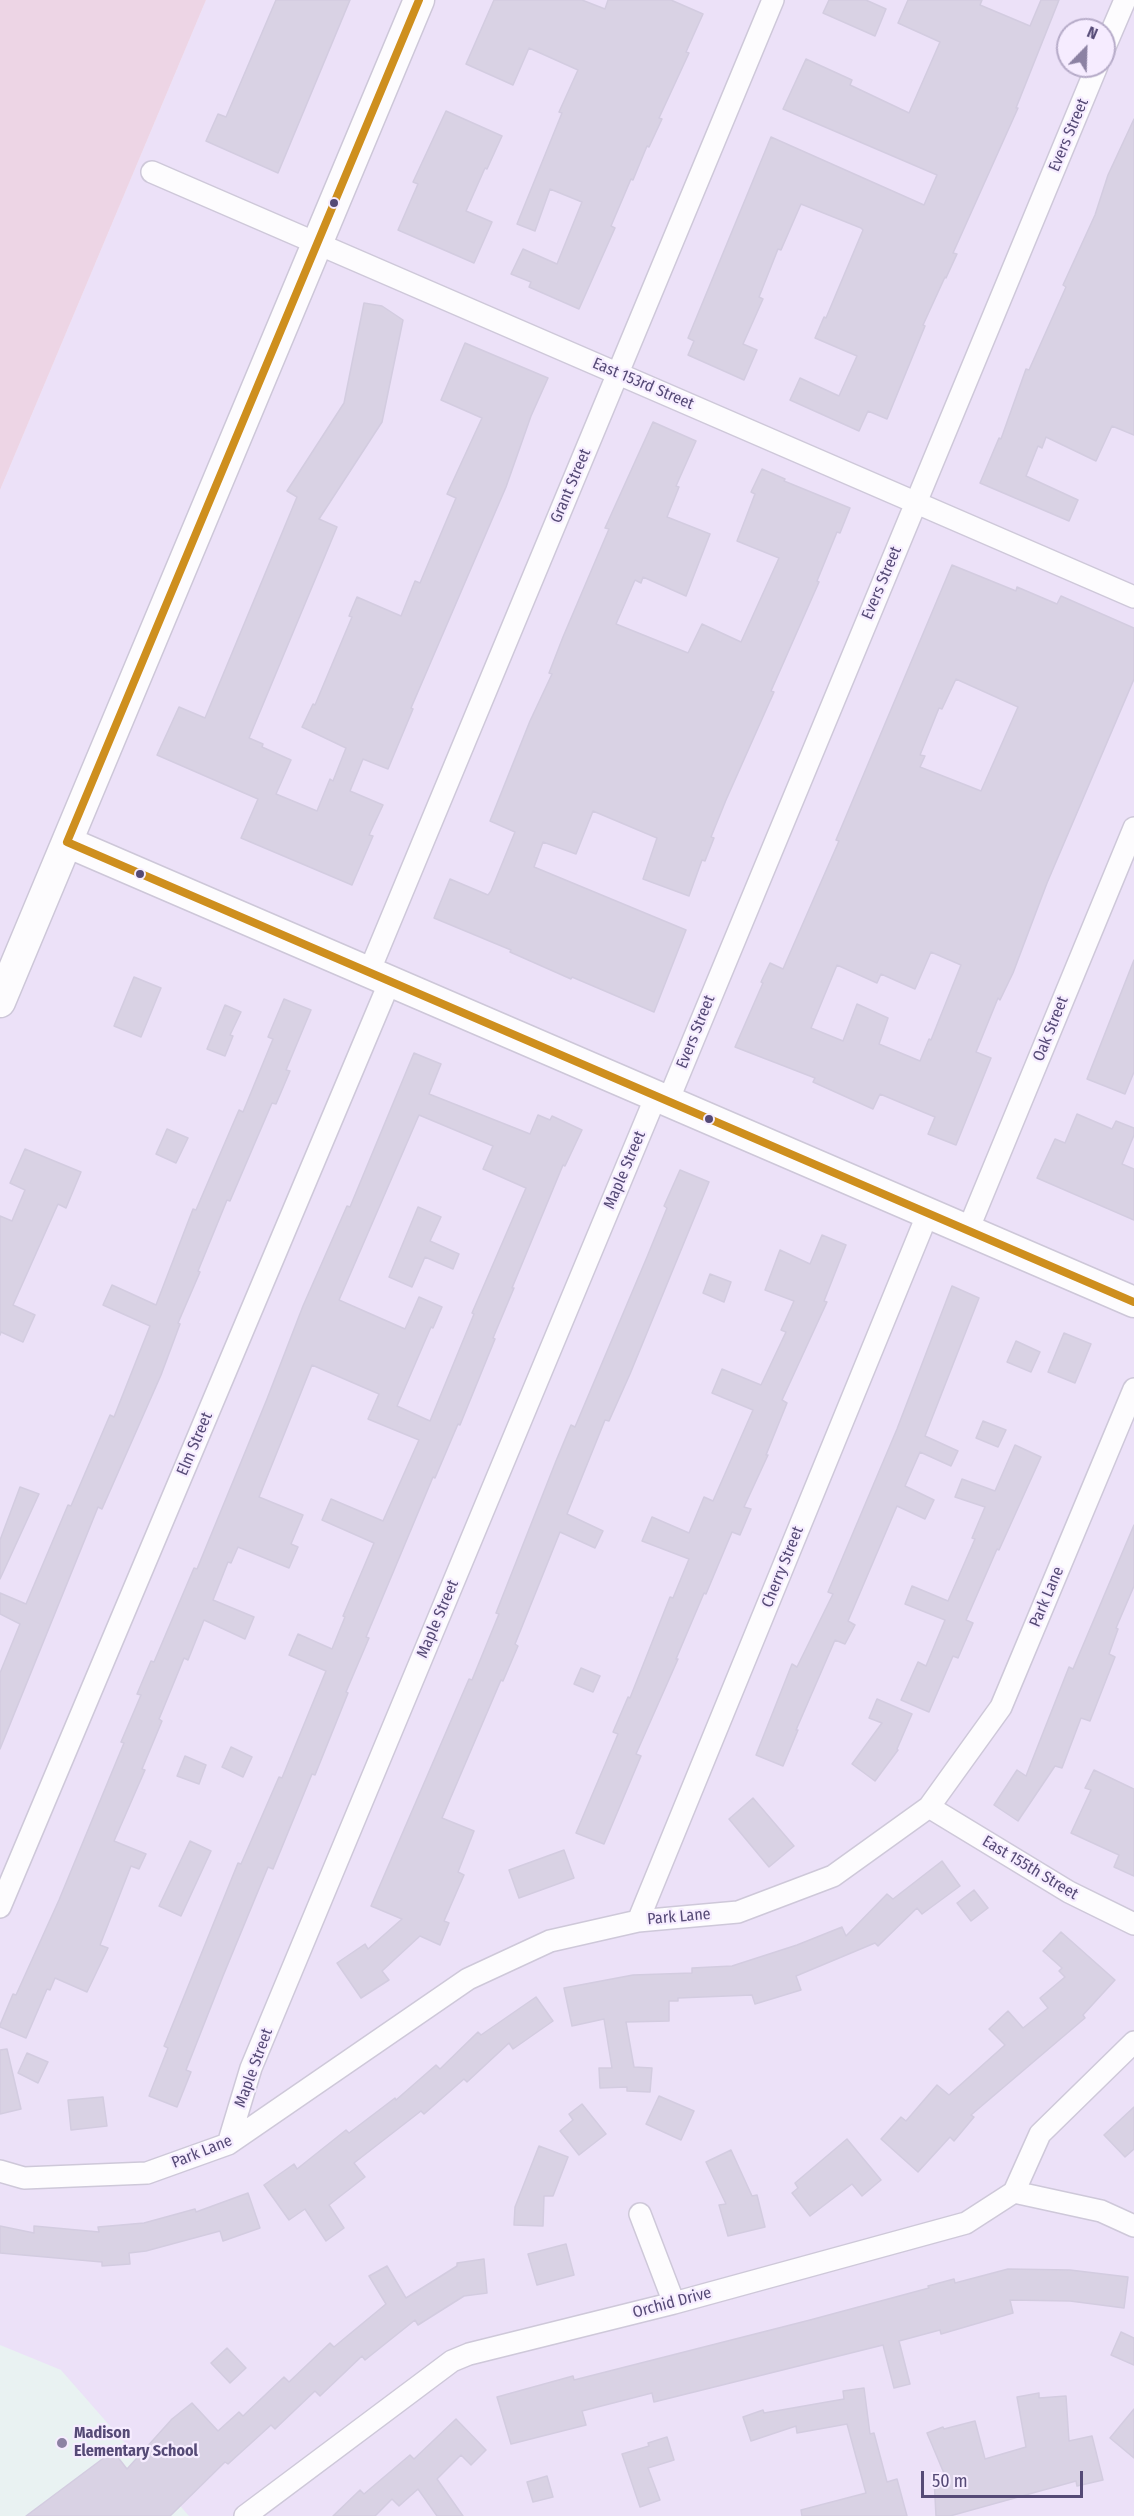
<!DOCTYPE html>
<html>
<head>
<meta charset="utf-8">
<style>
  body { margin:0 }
  #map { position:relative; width:1134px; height:2516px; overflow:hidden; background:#f1eaf7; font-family:"Fira Sans Condensed",sans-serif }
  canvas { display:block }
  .north { position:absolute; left:1056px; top:18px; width:60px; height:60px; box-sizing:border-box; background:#f6ecff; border:2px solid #b6abc8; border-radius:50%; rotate:23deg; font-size:16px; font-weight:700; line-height:24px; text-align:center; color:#554a76 }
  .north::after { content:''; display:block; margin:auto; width:21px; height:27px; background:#8c82a3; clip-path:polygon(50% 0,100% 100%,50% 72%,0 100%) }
  .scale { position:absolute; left:921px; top:2471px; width:162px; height:27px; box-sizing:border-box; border:3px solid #554a76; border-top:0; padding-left:8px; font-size:18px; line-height:21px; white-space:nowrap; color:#554a76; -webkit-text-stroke:4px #f6ecff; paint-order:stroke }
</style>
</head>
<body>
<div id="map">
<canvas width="1134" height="2516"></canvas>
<div class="north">N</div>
<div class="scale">50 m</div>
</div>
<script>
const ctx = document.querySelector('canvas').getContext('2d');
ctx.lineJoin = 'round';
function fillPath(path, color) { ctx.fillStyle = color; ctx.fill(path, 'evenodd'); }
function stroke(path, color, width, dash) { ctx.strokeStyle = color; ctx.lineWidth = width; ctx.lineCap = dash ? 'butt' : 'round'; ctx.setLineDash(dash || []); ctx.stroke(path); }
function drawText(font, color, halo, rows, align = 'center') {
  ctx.font = font + ' "Fira Sans Condensed",sans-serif'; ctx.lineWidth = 4.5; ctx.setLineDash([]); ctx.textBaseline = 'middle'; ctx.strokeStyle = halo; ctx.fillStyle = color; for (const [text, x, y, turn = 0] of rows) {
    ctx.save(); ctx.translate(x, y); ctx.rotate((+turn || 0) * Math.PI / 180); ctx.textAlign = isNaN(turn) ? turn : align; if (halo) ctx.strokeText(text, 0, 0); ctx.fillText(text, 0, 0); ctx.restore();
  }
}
const residential = new Path2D(`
  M 206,0 L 1134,0 L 1134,2516 L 0,2516 L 0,490 ZM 1068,30 L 1104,30 L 1104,66 L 1068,66 Z`);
const education = new Path2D(`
  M 0,2345 L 61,2370 L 189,2516 L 0,2516 Z`);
const green = new Path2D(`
  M 0,0 L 206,0 L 0,490 Z`);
const building = new Path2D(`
  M 276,0 L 350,0 L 278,173 L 206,141 L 218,114 L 226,117 Z
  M 494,0 L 582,0 L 605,9 L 608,0 L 671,0 L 703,14 L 686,52 L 689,53 L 659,118 L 662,119 L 649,147 L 647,146 L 633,180 L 631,179 L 611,226 L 615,228 L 579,309 L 529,287 L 531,282 L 511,274 L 523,249 L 557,264 L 582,202 L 550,189 L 535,231 L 517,224 L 562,113 L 559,112 L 578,70 L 529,48 L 513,85 L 466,64 Z
  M 829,0 L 866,0 L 886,9 L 875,36 L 823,13 Z
  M 908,0 L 982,0 L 980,5 L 1030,26 L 1041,0 L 1059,0 L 1016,108 L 1018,108 L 953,253 L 957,254 L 946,278 L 945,277 L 923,325 L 925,326 L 887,419 L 868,411 L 859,431 L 790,400 L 800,378 L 839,396 L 857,356 L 815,338 L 824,317 L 826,318 L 863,230 L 861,228 L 801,204 L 781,250 L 778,249 L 759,297 L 763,299 L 743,344 L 757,350 L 744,380 L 688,355 L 694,341 L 688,338 L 771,137 L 924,205 L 937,175 L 783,109 L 806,59 L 852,80 L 850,85 L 909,113 L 940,42 L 898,23 Z
  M 446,111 L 502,136 L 487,169 L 485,168 L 466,211 L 492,222 L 474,263 L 398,230 L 418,184 L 413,182 Z
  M 1134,119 L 1134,435 L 1112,426 L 1096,461 L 1046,437 L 1042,448 L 1038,446 L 1026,476 L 1078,500 L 1069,521 L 980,483 L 999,438 L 1001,439 L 1026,369 L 1029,370 L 1066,287 L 1063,285 L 1095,215 L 1108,175 Z
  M 364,303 L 382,306 L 403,320 L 382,422 L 319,519 L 337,527 L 249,738 L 263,744 L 262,747 L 291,760 L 276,794 L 317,811 L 330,779 L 333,781 L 346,748 L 302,727 L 313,704 L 315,705 L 352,617 L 349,616 L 357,597 L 401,616 L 415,581 L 420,583 L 456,498 L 447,494 L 482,418 L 441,400 L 465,343 L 548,378 L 531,416 L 506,487 L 411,708 L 413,709 L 388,769 L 363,759 L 350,791 L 383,805 L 369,835 L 373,836 L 352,885 L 241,838 L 258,799 L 157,755 L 179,707 L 205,718 L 297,497 L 287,491 L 344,403 Z
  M 653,422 L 696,441 L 676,486 L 679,487 L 667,517 L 710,534 L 686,596 L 643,577 L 641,583 L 635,580 L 616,624 L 688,653 L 702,624 L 741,642 L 779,558 L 737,541 L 755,494 L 751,492 L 762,469 L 785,479 L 784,481 L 850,508 L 840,533 L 837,532 L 817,581 L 819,582 L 771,691 L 774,692 L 726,800 L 711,837 L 714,838 L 705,861 L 702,860 L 689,896 L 643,879 L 657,838 L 593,811 L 576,854 L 543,842 L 534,867 L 686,930 L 654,1012 L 572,977 L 571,979 L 510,952 L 511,950 L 434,918 L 450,879 L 488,895 L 491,891 L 515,832 L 490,821 L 530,721 L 552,674 L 549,673 L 563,637 L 609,529 L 605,528 Z
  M 952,565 L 1016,591 L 1017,587 L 1057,604 L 1061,596 L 1134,628 L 1134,679 L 1047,883 L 1013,973 L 1000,1000 L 998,998 L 976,1052 L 991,1058 L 956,1145 L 928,1134 L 935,1117 L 880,1094 L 873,1109 L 813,1082 L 815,1078 L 735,1047 L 763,983 L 761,982 L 770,963 L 783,969 L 839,841 L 836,840 ZM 956,679 L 1018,707 L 981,791 L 920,767 L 925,756 L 920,755 L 939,708 L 942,709 ZM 931,952 L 961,965 L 931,1040 L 929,1039 L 920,1061 L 879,1044 L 888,1018 L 857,1004 L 843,1041 L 811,1028 L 837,965 L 877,983 L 881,974 L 915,989 Z
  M 1134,960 L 1134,1072 L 1125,1094 L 1087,1079 Z
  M 134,977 L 161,988 L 141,1037 L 114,1026 Z
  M 284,999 L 311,1010 L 286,1070 L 290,1071 L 276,1104 L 272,1103 L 230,1201 L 227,1200 L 198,1271 L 200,1272 L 178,1323 L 180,1324 L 161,1375 L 102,1509 L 98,1507 L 0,1749 L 0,1673 L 20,1624 L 0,1614 L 0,1593 L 26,1604 L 68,1505 L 71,1506 L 110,1415 L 114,1417 L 150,1326 L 103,1305 L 112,1285 L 156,1305 L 193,1209 L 196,1210 L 239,1110 L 243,1112 L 273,1039 L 268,1037 Z
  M 225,1005 L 241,1012 L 230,1035 L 233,1036 L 225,1056 L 207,1049 Z
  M 414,1053 L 441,1064 L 429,1094 L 530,1134 L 538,1115 L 550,1120 L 552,1116 L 582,1130 L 565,1166 L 563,1165 L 512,1288 L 514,1288 L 493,1338 L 495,1339 L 460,1425 L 458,1424 L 435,1478 L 433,1477 L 366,1637 L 369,1638 L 346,1692 L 348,1693 L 315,1775 L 312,1774 L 273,1869 L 268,1867 L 223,1976 L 186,2070 L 191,2072 L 177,2107 L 149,2096 L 168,2048 L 164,2046 L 238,1863 L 241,1864 L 279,1777 L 282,1778 L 326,1671 L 289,1655 L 298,1634 L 332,1649 L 345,1617 L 343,1616 L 374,1543 L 322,1520 L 331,1499 L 383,1521 L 419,1440 L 368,1419 L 379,1394 L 312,1365 L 259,1497 L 303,1515 L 291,1544 L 298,1547 L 289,1568 L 238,1547 L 231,1563 L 228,1562 L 213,1600 L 254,1617 L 245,1639 L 204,1620 L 188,1660 L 184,1658 L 159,1719 L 162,1721 L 142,1769 L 145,1770 L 114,1841 L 146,1854 L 139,1869 L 131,1866 L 100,1945 L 108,1948 L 87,1992 L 55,1978 L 50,1990 L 47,1989 L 26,2038 L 0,2027 L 0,2025 L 13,1994 L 16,1995 L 59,1900 L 124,1743 L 121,1742 L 141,1695 L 137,1694 L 151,1661 L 154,1662 L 194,1568 L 197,1569 L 267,1399 L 303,1306 L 347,1206 L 350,1207 ZM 419,1115 L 493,1146 L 483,1169 L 526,1188 L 472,1313 L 474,1314 L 430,1421 L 397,1406 L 431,1327 L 433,1328 L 442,1307 L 419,1297 L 405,1329 L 339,1300 Z
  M 1077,1114 L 1112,1129 L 1116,1121 L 1134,1128 L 1134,1135 L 1122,1164 L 1134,1169 L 1134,1220 L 1037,1178 L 1055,1139 L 1065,1143 Z
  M 167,1129 L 188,1138 L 176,1163 L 156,1154 Z
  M 25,1149 L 81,1172 L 66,1208 L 58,1204 L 13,1305 L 35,1315 L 23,1342 L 1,1332 L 0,1335 L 0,1216 L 12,1221 L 25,1190 L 10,1183 Z
  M 680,1170 L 709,1182 L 630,1374 L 609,1421 L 605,1420 L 567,1514 L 603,1531 L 595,1548 L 560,1532 L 515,1644 L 518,1646 L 503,1681 L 501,1680 L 442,1818 L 474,1831 L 458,1872 L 464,1875 L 444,1921 L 449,1923 L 440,1945 L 420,1936 L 382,1971 L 389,1980 L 361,1998 L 337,1963 L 365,1944 L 368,1949 L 402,1919 L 371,1906 L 469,1679 L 472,1680 L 499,1614 L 496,1613 L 556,1461 L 571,1425 L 575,1427 L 597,1375 L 647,1257 L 667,1208 L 664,1206 Z
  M 418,1207 L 441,1217 L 430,1241 L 459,1254 L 453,1269 L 425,1257 L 412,1287 L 389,1277 Z
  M 822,1235 L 846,1245 L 824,1301 L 827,1302 L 782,1400 L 787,1403 L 766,1455 L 768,1455 L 744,1507 L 751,1509 L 740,1535 L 732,1532 L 706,1594 L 704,1593 L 676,1659 L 678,1659 L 636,1754 L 641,1756 L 604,1844 L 576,1833 L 618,1734 L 613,1732 L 628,1697 L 630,1698 L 670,1597 L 673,1598 L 689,1559 L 642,1541 L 652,1517 L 689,1533 L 704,1497 L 713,1501 L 753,1410 L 712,1393 L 722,1369 L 761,1385 L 786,1332 L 781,1330 L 794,1301 L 765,1290 L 780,1250 L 810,1264 Z
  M 710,1274 L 731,1282 L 724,1302 L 703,1293 Z
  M 952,1286 L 979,1298 L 925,1436 L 958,1451 L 951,1466 L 920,1452 L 905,1486 L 934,1500 L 925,1519 L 897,1506 L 848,1621 L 855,1625 L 845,1644 L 835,1640 L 796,1730 L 798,1730 L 783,1766 L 756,1755 L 792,1664 L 797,1667 L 833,1594 L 828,1592 L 897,1429 Z
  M 1064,1333 L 1091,1344 L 1075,1383 L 1048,1372 Z
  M 1016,1341 L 1040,1352 L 1031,1372 L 1007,1362 Z
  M 983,1421 L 1006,1430 L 998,1447 L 976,1438 Z
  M 1015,1445 L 1041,1457 L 999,1550 L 997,1549 L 966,1620 L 973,1623 L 958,1658 L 953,1656 L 929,1712 L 901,1700 L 918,1662 L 926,1666 L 945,1620 L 905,1604 L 912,1586 L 948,1601 L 975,1539 L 972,1538 L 985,1507 L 955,1497 L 962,1479 L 995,1491 Z
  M 20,1487 L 39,1494 L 0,1579 L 0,1540 Z
  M 1134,1525 L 1134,1586 L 1116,1628 L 1118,1629 L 1109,1654 L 1115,1657 L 1090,1721 L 1081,1718 L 1062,1768 L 1055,1766 L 1018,1821 L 994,1805 L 1017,1770 L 1026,1776 L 1069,1667 L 1073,1669 Z
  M 581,1668 L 600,1676 L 593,1692 L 574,1684 Z
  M 877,1699 L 912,1714 L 897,1749 L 898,1750 L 875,1781 L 852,1764 L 882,1723 L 869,1718 Z
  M 231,1747 L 252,1757 L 243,1777 L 222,1767 Z
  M 185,1756 L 206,1765 L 199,1784 L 177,1776 Z
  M 1094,1770 L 1134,1789 L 1134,1876 L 1114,1867 L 1119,1855 L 1071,1833 L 1091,1790 L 1085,1788 Z
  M 753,1798 L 794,1846 L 769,1867 L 729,1819 Z
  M 190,1841 L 211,1851 L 181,1916 L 159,1906 Z
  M 564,1850 L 574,1878 L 519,1898 L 509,1870 Z
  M 942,1861 L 960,1886 L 922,1914 L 917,1908 L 878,1946 L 875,1943 L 796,1976 L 801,1990 L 755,2004 L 752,1995 L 678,1998 L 678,2001 L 669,2001 L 669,2021 L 626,2022 L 634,2067 L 652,2068 L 650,2092 L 627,2091 L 627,2087 L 600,2088 L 599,2068 L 612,2068 L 604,2019 L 572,2026 L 564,1988 L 633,1975 L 692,1973 L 692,1968 L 732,1966 L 797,1945 L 842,1927 L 846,1936 L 887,1894 L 893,1899 Z
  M 974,1890 L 988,1908 L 971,1921 L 957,1903 Z
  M 1061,1932 L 1115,1980 L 1083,2015 L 1085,2018 L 971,2115 L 974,2117 L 954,2141 L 950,2137 L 918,2172 L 881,2139 L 901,2117 L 906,2121 L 937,2085 L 949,2095 L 1005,2045 L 989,2029 L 1008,2011 L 1023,2028 L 1048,2008 L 1040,1998 L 1065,1977 L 1059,1971 L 1062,1968 L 1043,1951 Z
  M 536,1997 L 553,2021 L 513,2049 L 509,2043 L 467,2082 L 464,2079 L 424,2114 L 421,2111 L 354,2163 L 365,2177 L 329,2205 L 344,2228 L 326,2241 L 305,2209 L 289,2220 L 264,2185 L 294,2164 L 297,2169 L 346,2130 L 349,2133 L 395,2098 L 396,2100 L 436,2065 L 440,2069 L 478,2032 L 481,2035 Z
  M 7,2049 L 21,2109 L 0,2114 L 0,2050 Z
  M 27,2053 L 48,2062 L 38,2083 L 18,2073 Z
  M 659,2096 L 694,2111 L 681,2140 L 646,2124 Z
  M 103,2097 L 107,2126 L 71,2130 L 68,2100 Z
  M 582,2104 L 606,2134 L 579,2155 L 560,2131 L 573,2120 L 569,2114 Z
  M 1134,2107 L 1134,2149 L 1125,2157 L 1104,2135 Z
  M 847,2139 L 881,2180 L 862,2196 L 852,2184 L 810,2216 L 792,2193 L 798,2188 L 795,2183 Z
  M 539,2146 L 568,2157 L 553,2196 L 544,2196 L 543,2226 L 514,2225 L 515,2207 Z
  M 731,2150 L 752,2196 L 757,2195 L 765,2227 L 728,2236 L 719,2205 L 726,2204 L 706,2162 Z
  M 248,2193 L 260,2228 L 223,2241 L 220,2231 L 146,2251 L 129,2253 L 130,2264 L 102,2266 L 102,2262 L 0,2253 L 0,2226 L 34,2233 L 34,2226 L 99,2232 L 98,2227 L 144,2223 L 195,2209 L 196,2212 Z
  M 566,2244 L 574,2275 L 537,2285 L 528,2254 Z
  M 484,2259 L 487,2293 L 464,2296 L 418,2325 L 415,2320 L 365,2360 L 362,2356 L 320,2396 L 315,2391 L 275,2429 L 271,2425 L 228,2464 L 225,2462 L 170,2516 L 26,2516 L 113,2451 L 127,2469 L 172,2419 L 192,2403 L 218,2431 L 239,2412 L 243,2416 L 284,2377 L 289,2382 L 330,2343 L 334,2347 L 386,2304 L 369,2276 L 387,2266 L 406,2298 L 457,2266 L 457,2263 Z
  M 1008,2269 L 1070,2270 L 1128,2277 L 1124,2308 L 1070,2301 L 1010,2300 L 1013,2313 L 941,2334 L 940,2330 L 899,2341 L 910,2384 L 894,2388 L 883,2345 L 654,2402 L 652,2393 L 582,2411 L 586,2425 L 511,2444 L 497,2397 L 573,2376 L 574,2380 L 810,2320 L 929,2288 L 928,2286 L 954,2279 L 955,2283 Z
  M 1121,2332 L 1134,2338 L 1134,2365 L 1111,2355 Z
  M 227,2348 L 246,2368 L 230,2383 L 211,2363 Z
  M 864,2388 L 870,2434 L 874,2433 L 887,2482 L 897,2479 L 907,2516 L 802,2516 L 801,2510 L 866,2493 L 847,2424 L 797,2433 L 796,2426 L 751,2441 L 743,2417 L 763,2410 L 764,2413 L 844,2399 L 843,2391 Z
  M 1039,2393 L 1039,2398 L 1066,2396 L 1069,2441 L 1092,2436 L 1103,2480 L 1077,2486 L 1076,2481 L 950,2516 L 936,2516 L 934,2478 L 946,2478 L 927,2433 L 943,2427 L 944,2429 L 975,2421 L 985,2459 L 1026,2447 L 1017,2397 Z
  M 1134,2409 L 1134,2458 L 1110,2438 Z
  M 456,2419 L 486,2450 L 471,2465 L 461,2455 L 437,2479 L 463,2516 L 437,2516 L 418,2489 L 399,2506 L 392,2499 L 375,2516 L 333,2516 L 360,2490 L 364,2494 L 410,2455 L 414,2459 Z
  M 667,2437 L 674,2460 L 648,2468 L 660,2500 L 640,2507 L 622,2454 L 649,2446 L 648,2443 Z
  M 547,2476 L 553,2497 L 533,2502 L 527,2482 Z`);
const street = new Path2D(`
  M 1104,49 L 1125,0
  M 152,172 L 1134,597
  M 369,972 L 773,0
  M 668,1101 L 1097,66
  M 968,1230 L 1134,828
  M 929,1807 L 1069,1892 L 1134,1924
  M 0,1907 L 390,981
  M 638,1921 L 928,1213
  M 228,2144 L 251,2068 L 656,1096
  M 0,2171 L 24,2178 L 147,2173 L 228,2144 L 468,1979 L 550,1941 L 638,1921 L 738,1912 L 833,1876 L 929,1807 L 1001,1707 L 1134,1389
  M 1014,2192 L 1040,2134 L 1134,2042
  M 640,2214 L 674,2303
  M 245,2516 L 452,2361 L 469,2354 L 674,2303 L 966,2223 L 1014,2192 L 1101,2211 L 1134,2226`);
const secondary = new Path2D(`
  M 67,842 L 1134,1302
  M 0,1002 L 419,0`);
const bus1 = new Path2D(`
  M 67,842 L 1134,1302
  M 67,842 L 419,0`);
const markers = [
  [334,203,5,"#554a76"],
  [140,874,5,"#554a76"],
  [709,1119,5,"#554a76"],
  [62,2443,6,"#8c82a3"]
];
const streetNames = [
  ["Evers Street",1069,135,-67],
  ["East 153rd Street",643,384,23],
  ["Grant Street",571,486,-67],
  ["Evers Street",882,583,-67],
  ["Oak Street",1051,1029,-68],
  ["Evers Street",696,1032,-68],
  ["Maple Street",625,1170,-67],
  ["Elm Street",195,1444,-67],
  ["Cherry Street",783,1567,-68],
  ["Park Lane",1047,1597,-67],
  ["Maple Street",438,1619,-67],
  ["East 155th Street",1030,1868,31],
  ["Park Lane",679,1917,-5],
  ["Maple Street",254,2068,-70],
  ["Park Lane",202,2152,-22],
  ["Orchid Drive",672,2303,-15]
];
const poiNames = [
  ["Madison",74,2434],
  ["Elementary School",74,2452]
];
fillPath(residential, '#ece1f8');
fillPath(education, '#e9f2f2');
fillPath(green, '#edd5e5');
fillPath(building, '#d9d2e4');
stroke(building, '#d3cce0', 1.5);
stroke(street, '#cec8d9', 24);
stroke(secondary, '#cdc7d8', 33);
stroke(street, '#fdfcfe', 21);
stroke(secondary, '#fdfcfe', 30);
stroke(bus1, '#ce8f1e', 8);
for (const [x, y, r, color] of markers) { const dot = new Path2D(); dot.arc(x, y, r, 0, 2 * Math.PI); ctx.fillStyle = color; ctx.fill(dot); stroke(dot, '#f6ecff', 2); }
drawText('16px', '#554a76', '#f6ecff', streetNames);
drawText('bold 16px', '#554a76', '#f6ecff', poiNames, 'left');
</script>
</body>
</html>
